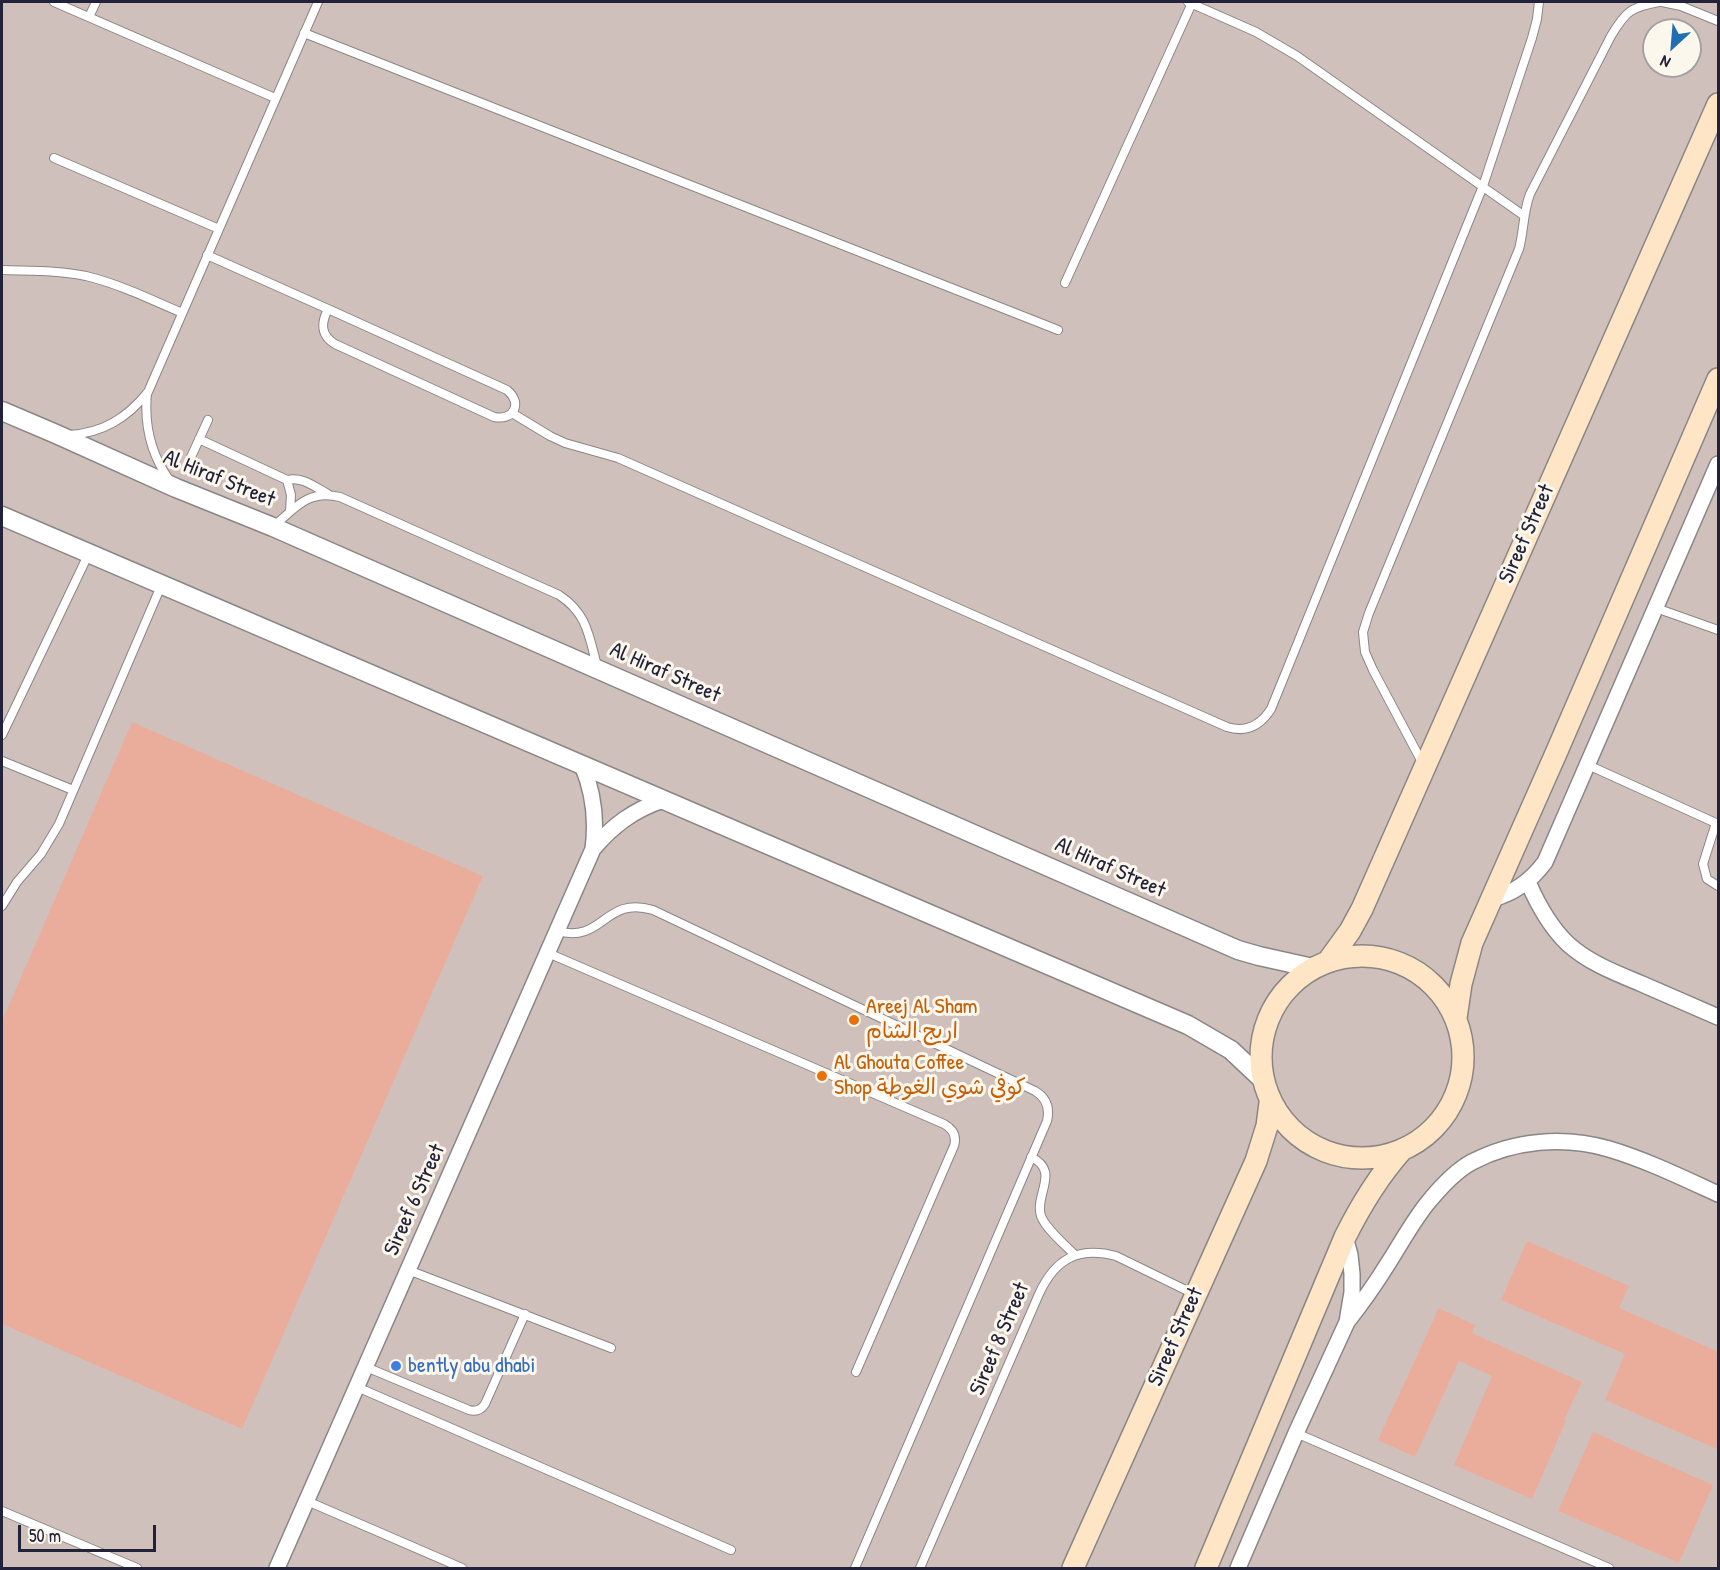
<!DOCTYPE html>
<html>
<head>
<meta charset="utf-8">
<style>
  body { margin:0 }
  #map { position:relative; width:1720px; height:1570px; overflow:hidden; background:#f2e9d0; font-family:"Patrick Hand",sans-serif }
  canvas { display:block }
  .frame { position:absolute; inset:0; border:3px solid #22223b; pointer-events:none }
  .north { position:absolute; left:1642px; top:18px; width:60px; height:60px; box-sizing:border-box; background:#fbf7ec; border:2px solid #a4a2a5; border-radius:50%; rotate:206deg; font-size:16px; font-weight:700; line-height:24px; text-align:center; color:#22223b }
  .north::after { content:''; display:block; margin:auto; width:21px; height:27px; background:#1f6fb2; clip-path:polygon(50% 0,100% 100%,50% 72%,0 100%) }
  .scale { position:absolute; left:18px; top:1525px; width:138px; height:27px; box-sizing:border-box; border:3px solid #22223b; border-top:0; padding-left:8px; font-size:18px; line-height:21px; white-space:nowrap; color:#22223b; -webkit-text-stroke:4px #fbf7ec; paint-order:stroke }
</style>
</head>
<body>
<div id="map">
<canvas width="1720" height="1570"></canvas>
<div class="frame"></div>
<div class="north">N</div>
<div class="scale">50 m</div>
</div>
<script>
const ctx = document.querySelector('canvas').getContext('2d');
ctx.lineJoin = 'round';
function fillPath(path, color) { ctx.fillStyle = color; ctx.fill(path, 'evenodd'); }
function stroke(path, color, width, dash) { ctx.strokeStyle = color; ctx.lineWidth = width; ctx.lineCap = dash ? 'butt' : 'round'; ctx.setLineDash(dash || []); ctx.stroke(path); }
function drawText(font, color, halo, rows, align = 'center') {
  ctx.font = font + ' "Patrick Hand","Playpen Sans Arabic",sans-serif'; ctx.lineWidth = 6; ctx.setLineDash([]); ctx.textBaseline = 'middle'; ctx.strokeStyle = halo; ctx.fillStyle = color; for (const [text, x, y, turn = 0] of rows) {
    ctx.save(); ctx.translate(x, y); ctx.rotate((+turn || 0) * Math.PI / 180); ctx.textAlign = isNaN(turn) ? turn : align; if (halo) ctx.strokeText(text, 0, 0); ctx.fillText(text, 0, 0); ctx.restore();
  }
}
const industrial = new Path2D(`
  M 2,2 L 1718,2 L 1718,1568 L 2,1568 ZM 1654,30 L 1690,30 L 1690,66 L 1654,66 Z`);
const building = new Path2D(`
  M 132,722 L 483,876 L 242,1429 L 2,1324 L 2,1021 Z
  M 1527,1241 L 1629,1286 L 1619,1308 L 1719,1352 L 1719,1450 L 1605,1400 L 1625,1354 L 1501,1300 Z
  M 1439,1308 L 1475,1325 L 1472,1333 L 1582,1382 L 1564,1420 L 1566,1421 L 1532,1499 L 1454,1465 L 1492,1376 L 1459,1361 L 1415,1457 L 1378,1440 Z
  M 1593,1432 L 1713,1485 L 1679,1563 L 1558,1511 Z`);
const service = new Path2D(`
  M 54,2 L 275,98
  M 1188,2 L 1256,32 L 1297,56 L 1523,215
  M 1662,2 L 1681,6 L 1718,21
  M 89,17 L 96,2
  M 304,33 L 1058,330
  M 54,158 L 219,229
  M 207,255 L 328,309
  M 2,270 C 30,271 58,270 86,276 C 119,284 150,299 182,313
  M 1065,283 L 1192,3
  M 328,309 L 507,390 C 523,403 514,421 494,417 L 335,344 C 320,335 321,323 328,309 Z
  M 147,393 C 144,425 151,455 170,481
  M 512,413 L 550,436 L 565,443 L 618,458 L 1227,727 C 1246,733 1260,726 1271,709 L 1483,186 L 1532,38 L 1537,19 L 1539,2
  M 69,435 C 103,433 127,418 148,392 L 318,2
  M 199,439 L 287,480 C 302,476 315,487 328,494
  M 191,457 L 208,420
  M 287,480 L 291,495 L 290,511
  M 273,527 C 295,508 308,489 340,497 L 559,595 C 587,613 589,636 597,666
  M 1656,608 L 1718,630
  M 2,735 L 89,553
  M 2,761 L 73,790
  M 1423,764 L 1373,670 L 1365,652 L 1363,632 L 1369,613 L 1519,249 C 1524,231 1523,212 1530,194 L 1611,36 C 1626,11 1631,7 1659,2
  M 1588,765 L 1718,824
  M 1716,823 L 1703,864 L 1707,879 L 1718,886
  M 2,906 L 17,882 L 41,854 L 59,824 L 161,586
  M 557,931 C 604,944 604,895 653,910 L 1035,1091 C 1047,1098 1050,1108 1047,1121 L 855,1568
  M 548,953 L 944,1124 C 953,1129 957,1136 954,1146 L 856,1372
  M 1031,1157 C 1061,1171 1034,1195 1041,1216 C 1046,1229 1065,1245 1075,1255
  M 408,1270 L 611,1348
  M 366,1367 L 469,1410 C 476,1412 481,1410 485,1404 L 525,1314
  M 357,1387 L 731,1550
  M 1296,1433 L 1609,1568
  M 307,1501 L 462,1568
  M 2,1511 L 137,1568
  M 920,1568 L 1039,1294 C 1055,1259 1078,1246 1116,1256 L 1194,1294`);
const minor = new Path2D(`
  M 593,849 C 613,825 634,810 663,800
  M 1528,882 C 1538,905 1550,927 1568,944 C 1589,963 1616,973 1642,984 C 1667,995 1693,1006 1718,1017
  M 1492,899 C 1515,893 1531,881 1545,862 L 1718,464
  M 1347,1322 C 1362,1303 1376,1283 1389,1262 C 1401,1243 1412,1223 1426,1205 C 1438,1190 1455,1171 1472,1162 C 1514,1140 1564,1136 1609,1149 C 1646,1160 1683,1178 1718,1194
  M 277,1568 L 593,849 C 597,819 594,793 582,765
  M 1238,1568 L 1296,1433 L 1347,1322 L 1352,1292 L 1352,1274 L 1350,1255 L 1345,1237`);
const tertiary = new Path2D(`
  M 2,411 L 56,434 L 176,488 L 273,527 L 1238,950 L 1259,956 L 1313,968
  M 2,516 L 1188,1025 L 1231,1050 L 1264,1081`);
const secondary = new Path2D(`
  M1261 1057a101 101 0 1 1 202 0a101 101 0 1 1-202 0Z
  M 1329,960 L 1350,931 L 1362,909 L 1718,104
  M 1456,1018 L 1461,984 L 1472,943 L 1557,751 L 1718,379
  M 1073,1568 L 1256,1161 L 1267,1126 L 1270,1103
  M 1206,1568 L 1345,1237 C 1361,1205 1378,1177 1401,1151`);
const markers = [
  [854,1020,6,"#e8710a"],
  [822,1076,6,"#e8710a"],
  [396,1366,6,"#3f7fe0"]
];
const streetNames = [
  ["Al Hiraf Street",219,479,22],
  ["Sireef Street",1527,534,-66],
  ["Al Hiraf Street",665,673,24],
  ["Al Hiraf Street",1110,868,24],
  ["Sireef 6 Street",415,1200,-66],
  ["Sireef Street",1176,1337,-66],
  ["Sireef 8 Street",1000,1339,-67]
];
const foodNames = [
  ["Areej Al Sham",866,1007],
  ["اريج الشام",866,1032],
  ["Al Ghouta Coffee",834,1063],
  ["Shop كوفي شوي الغوطة",834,1088]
];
const shopNames = [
  ["bently abu dhabi",408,1366]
];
fillPath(industrial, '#d0c0bc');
fillPath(building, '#ebad9b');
stroke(service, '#8a8686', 10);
stroke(minor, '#8a8686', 18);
stroke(tertiary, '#8a8686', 21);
stroke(secondary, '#8a8686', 24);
stroke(service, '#fff', 8);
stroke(minor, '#fff', 15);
stroke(tertiary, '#fff', 18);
stroke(secondary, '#fde5c5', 21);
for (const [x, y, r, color] of markers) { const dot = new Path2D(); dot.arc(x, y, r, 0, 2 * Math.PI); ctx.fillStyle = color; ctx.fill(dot); stroke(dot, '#fbf7ec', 2); }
drawText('22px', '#22223b', '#fbf7ec', streetNames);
drawText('22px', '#c56008', '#fbf7ec', foodNames, 'left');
drawText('22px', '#366cbe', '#fbf7ec', shopNames, 'left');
</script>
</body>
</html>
